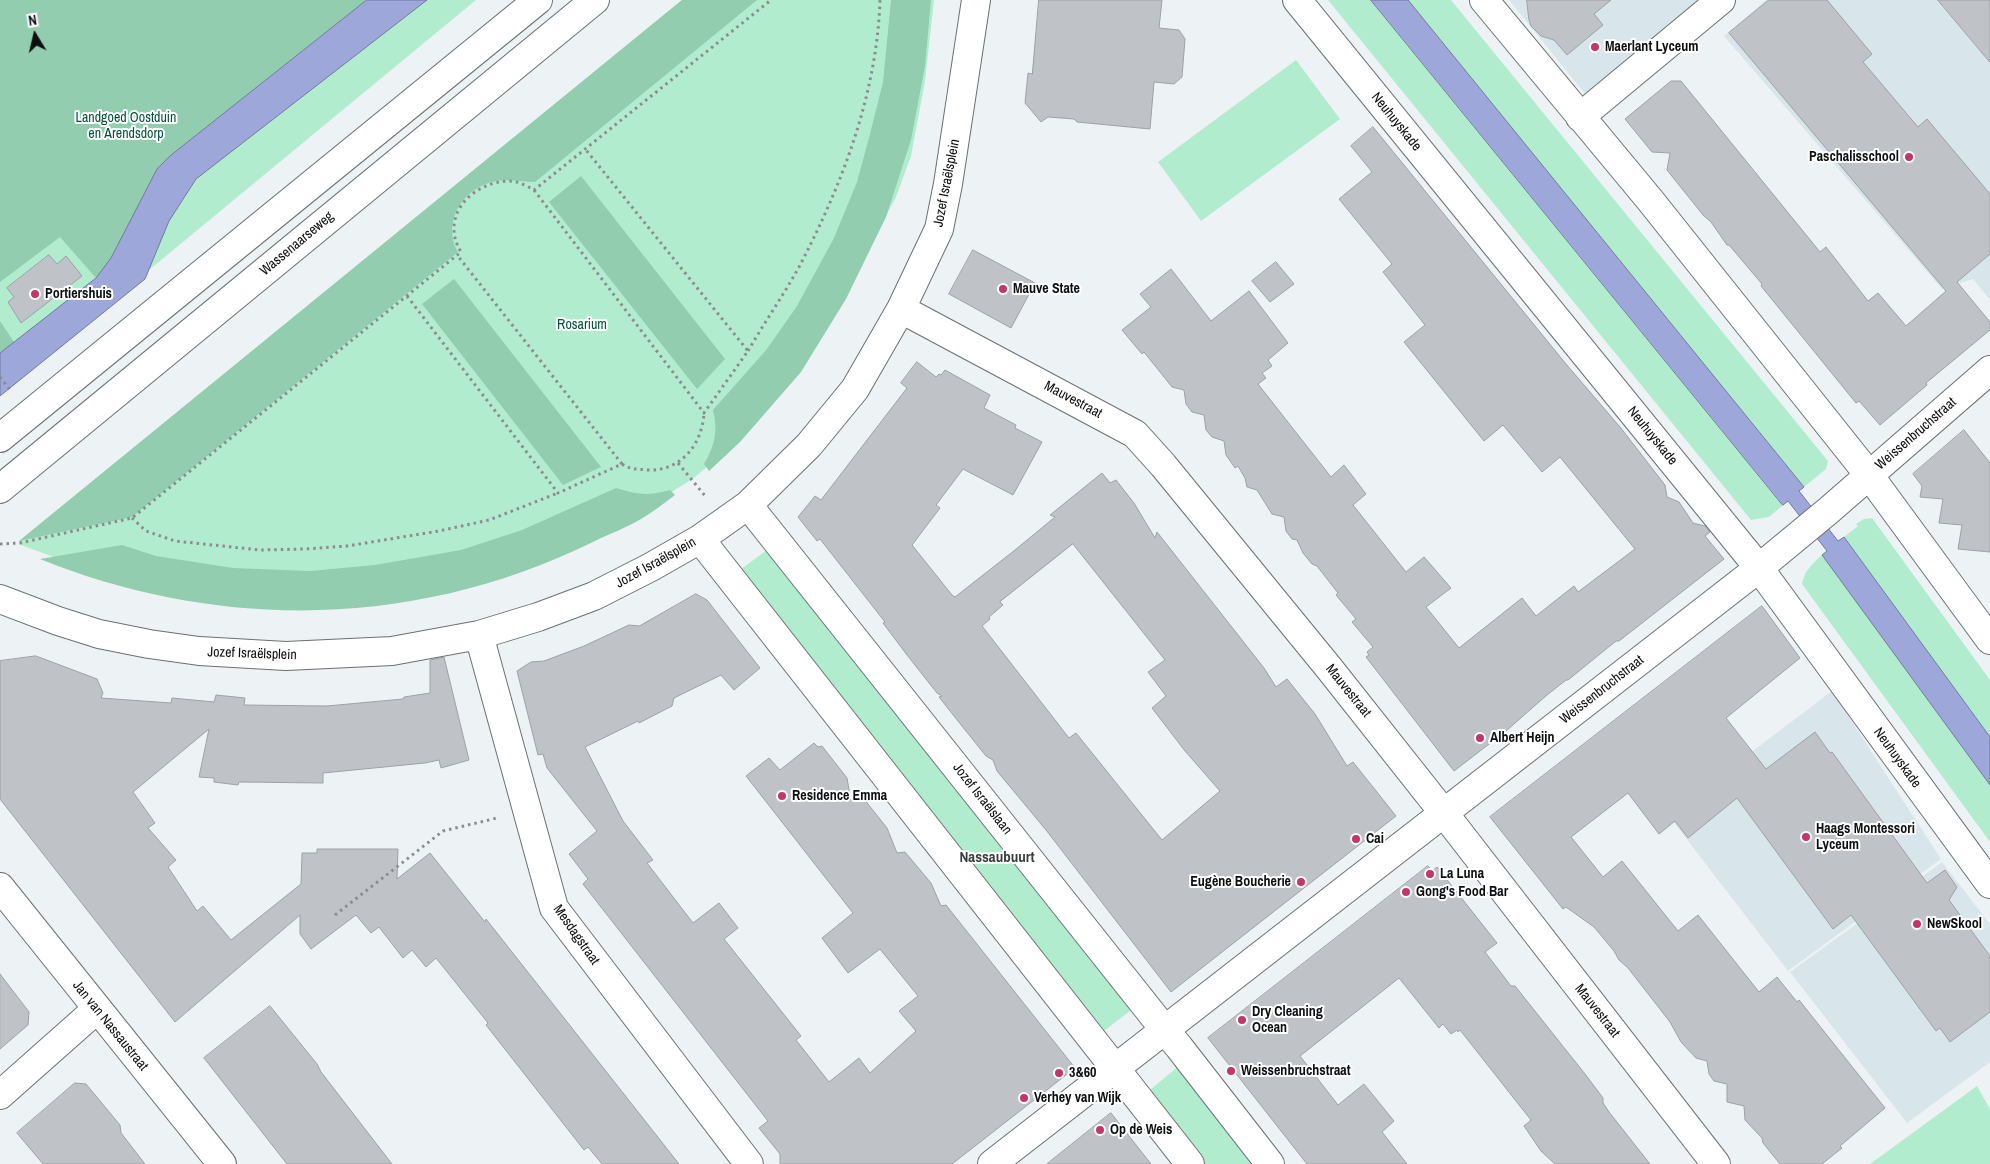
<!DOCTYPE html>
<html>
<head>
<meta charset="utf-8">
<style>
  body { margin:0 }
  #map { position:relative; width:1990px; height:1164px; overflow:hidden; background:#edf3f5; font-family:"Archivo Narrow",sans-serif }
  canvas { display:block }
  .north { position:absolute; left:10px; top:10px; width:50px; height:50px; -webkit-text-stroke:4px #fff; paint-order:stroke; rotate:351deg; font-size:14px; font-weight:700; line-height:20px; text-align:center; color:#0c0e0f }
  .north::after { content:''; display:block; margin:auto; width:18px; height:22px; background:#0c0e0f; clip-path:polygon(50% 0,100% 100%,50% 72%,0 100%) }
</style>
</head>
<body>
<div id="map">
<canvas width="1990" height="1164"></canvas>
<div class="north">N</div>
</div>
<script>
const ctx = document.querySelector('canvas').getContext('2d');
ctx.lineJoin = 'round';
function fillPath(path, color) { ctx.fillStyle = color; ctx.fill(path, 'evenodd'); }
function stroke(path, color, width, dash) { ctx.strokeStyle = color; ctx.lineWidth = width; ctx.lineCap = dash ? 'butt' : 'round'; ctx.setLineDash(dash || []); ctx.stroke(path); }
function drawText(font, color, halo, rows, align = 'center') {
  ctx.font = font + ' "Archivo Narrow",sans-serif'; ctx.lineWidth = 4; ctx.setLineDash([]); ctx.textBaseline = 'middle'; ctx.strokeStyle = halo; ctx.fillStyle = color; for (const [text, x, y, turn = 0] of rows) {
    ctx.save(); ctx.translate(x, y); ctx.rotate((+turn || 0) * Math.PI / 180); ctx.textAlign = isNaN(turn) ? turn : align; if (halo) ctx.strokeText(text, 0, 0); ctx.fillText(text, 0, 0); ctx.restore();
  }
}
const built = new Path2D(`
  M 1509,0 L 1700,0 L 1586,95 Z
  M 1766,0 L 1990,0 L 1990,300 L 1973,279 L 1942,289 L 1724,36 Z
  M 1832,691 L 1941,859 L 1788,971 L 1668,815 Z
  M 1942,862 L 1990,924 L 1990,1062 L 1907,1123 L 1790,972 Z`);
const green = new Path2D(`
  M 0,0 L 476,0 L 0,393 Z
  M 682,0 L 934,0 L 925,81 L 911,156 L 896,197 L 876,235 L 788,386 L 753,427 L 694,478 L 606,533 L 521,568 L 111,578 L 21,545 L 19,541 Z
  M 1328,0 L 1371,0 L 1783,505 L 1769,517 L 1751,520 Z
  M 1408,0 L 1451,0 L 1828,461 L 1826,469 L 1804,487 Z
  M 1296,60 L 1340,119 L 1201,221 L 1158,162 Z
  M 1872,518 L 1990,680 L 1990,737 L 1844,537 L 1858,526 L 1856,524 L 1864,519 Z
  M 771,547 L 1134,1008 L 1100,1034 L 737,572 Z
  M 1822,555 L 1990,785 L 1990,842 L 1802,584 C 1805,570 1812,564 1822,555 Z
  M 1180,1065 L 1258,1164 L 1200,1164 L 1145,1094 Z
  M 1977,1086 L 1990,1109 L 1990,1164 L 1870,1164 Z`);
const forest = new Path2D(`
  M 0,0 L 367,0 L 170,156 L 157,169 L 111,258 L 96,278 L 60,237 L 0,282 Z
  M 682,0 L 757,0 L 535,182 C 521,182 509,179 496,181 C 464,187 441,221 458,252 L 132,517 L 19,541 Z
  M 891,0 L 931,0 L 925,66 L 911,140 L 886,217 L 846,299 L 801,372 L 740,442 L 709,471 L 704,464 C 715,446 718,430 713,410 L 767,349 L 797,306 L 834,238 L 857,182 L 870,134 L 883,82 Z
  M 581,176 L 725,359 L 697,389 L 549,202 Z
  M 454,279 L 601,467 L 563,485 L 422,304 Z
  M 0,321 L 14,342 L 0,353 Z
  M 616,488 C 638,495 648,496 670,490 L 675,495 C 664,503 653,512 641,519 C 626,528 609,534 593,542 C 418,628 221,632 40,559 L 122,545 L 156,556 L 233,568 L 310,571 L 375,565 L 461,550 L 522,530 Z`);
const water = new Path2D(`
  M 367,0 L 427,0 L 196,179 L 169,221 L 145,279 L 0,396 L 0,353 L 96,278 L 111,258 L 157,169 L 170,156 Z
  M 1371,0 L 1408,0 L 1804,487 L 1799,491 L 1838,541 L 1844,537 L 1990,737 L 1990,785 L 1822,555 L 1827,551 L 1788,501 L 1783,505 Z`);
const building = new Path2D(`
  M 1039,0 L 1162,0 L 1159,28 L 1179,30 L 1185,39 L 1182,77 L 1174,84 L 1154,82 L 1150,129 L 1077,122 L 1074,119 L 1048,117 L 1041,122 L 1025,103 L 1028,73 L 1032,74 Z
  M 1527,0 L 1611,0 L 1594,14 L 1603,25 L 1567,55 L 1554,40 L 1541,36 L 1531,26 L 1529,20 Z
  M 1769,0 L 1827,0 L 1872,54 L 1863,62 L 1918,127 L 1927,119 L 1990,194 L 1990,254 L 1957,282 L 1990,322 L 1990,330 L 1926,383 L 1927,385 L 1880,425 L 1859,401 L 1856,403 L 1761,286 L 1762,284 L 1729,245 L 1727,245 L 1711,222 L 1703,215 L 1667,170 L 1670,153 L 1652,152 L 1625,119 L 1671,81 L 1681,81 L 1820,252 L 1826,247 L 1868,301 L 1878,293 L 1906,326 L 1946,291 L 1729,33 Z
  M 1938,0 L 1990,0 L 1990,62 Z
  M 1373,127 L 1566,364 L 1620,427 L 1665,485 L 1667,497 L 1679,502 L 1693,523 L 1705,526 L 1710,532 L 1705,536 L 1724,559 L 1619,641 L 1616,641 L 1568,680 L 1566,680 L 1547,695 L 1506,731 L 1454,771 L 1366,657 L 1369,655 L 1367,652 L 1373,647 L 1352,622 L 1356,619 L 1336,595 L 1338,593 L 1317,566 L 1312,564 L 1303,553 L 1297,540 L 1292,539 L 1286,531 L 1284,517 L 1272,514 L 1257,490 L 1247,487 L 1245,478 L 1238,466 L 1235,468 L 1226,455 L 1224,441 L 1212,437 L 1206,430 L 1204,415 L 1192,412 L 1186,404 L 1184,390 L 1172,387 L 1144,352 L 1142,354 L 1122,330 L 1151,307 L 1140,294 L 1171,269 L 1211,321 L 1249,291 L 1288,343 L 1268,360 L 1272,366 L 1262,373 L 1266,378 L 1258,384 L 1331,477 L 1344,465 L 1366,494 L 1353,505 L 1406,572 L 1424,557 L 1451,588 L 1426,607 L 1459,648 L 1522,598 L 1536,616 L 1574,586 L 1578,592 L 1635,549 L 1560,457 L 1542,472 L 1503,425 L 1484,441 L 1404,342 L 1425,325 L 1383,272 L 1392,264 L 1339,199 L 1372,172 L 1351,146 Z
  M 973,250 L 1035,283 L 1011,328 L 949,294 Z
  M 49,255 L 57,264 L 66,256 L 82,276 L 21,323 L 8,302 L 14,297 L 7,288 Z
  M 1276,262 L 1294,284 L 1270,302 L 1252,281 Z
  M 917,362 L 936,377 L 939,374 L 941,375 L 945,370 L 990,395 L 984,408 L 1016,425 L 1015,428 L 1042,442 L 1013,495 L 963,469 L 936,505 L 940,508 L 912,545 L 952,595 L 955,597 L 1015,550 L 1055,517 L 1050,515 L 1102,473 L 1110,483 L 1116,480 L 1134,503 L 1155,538 L 1157,532 L 1264,668 L 1276,687 L 1287,679 L 1315,714 L 1347,766 L 1353,762 L 1396,816 L 1171,992 L 1046,830 L 997,771 L 993,760 L 986,756 L 950,711 L 939,697 L 942,696 L 937,693 L 907,655 L 883,623 L 885,622 L 820,539 L 817,541 L 798,517 L 815,496 L 821,500 L 907,388 L 901,383 ZM 1073,544 L 1165,660 L 1148,672 L 1166,696 L 1152,708 L 1185,751 L 1220,791 L 1162,840 L 1076,733 L 1069,738 L 982,626 L 990,619 L 989,617 L 1003,605 L 1000,602 Z
  M 1964,430 L 1990,463 L 1990,552 L 1958,549 L 1962,525 L 1939,523 L 1943,499 L 1920,497 L 1922,486 L 1913,474 Z
  M 696,594 L 707,600 L 760,668 L 734,690 L 721,675 L 674,698 L 672,706 L 639,723 L 638,721 L 585,747 L 623,821 L 653,860 L 647,863 L 693,923 L 719,903 L 738,928 L 724,939 L 801,1036 L 796,1040 L 829,1082 L 859,1058 L 870,1073 L 916,1031 L 899,1011 L 918,996 L 880,949 L 848,973 L 822,938 L 853,913 L 746,776 L 769,758 L 780,770 L 814,743 L 818,747 L 822,746 L 847,778 L 851,801 L 864,799 L 887,828 L 897,853 L 905,852 L 931,883 L 941,906 L 946,905 L 1075,1068 L 952,1164 L 780,1164 L 780,1154 L 759,1128 L 768,1121 L 583,884 L 588,879 L 569,854 L 597,831 L 547,768 L 543,754 L 538,755 L 517,671 L 531,662 L 544,661 L 584,646 L 629,625 L 639,626 Z
  M 1762,606 L 1800,658 L 1726,718 L 1766,769 L 1815,732 L 1830,753 L 1832,752 L 1927,883 L 1945,870 L 1957,887 L 1949,900 L 1990,956 L 1990,1012 L 1950,1042 L 1940,1028 L 1936,1031 L 1851,915 L 1833,929 L 1737,798 L 1688,838 L 1675,821 L 1659,834 L 1628,793 L 1571,837 L 1603,877 L 1622,861 L 1678,931 L 1698,915 L 1759,992 L 1777,977 L 1797,1002 L 1799,1000 L 1885,1108 L 1840,1146 L 1842,1148 L 1822,1164 L 1780,1164 L 1763,1143 L 1762,1138 L 1745,1120 L 1744,1106 L 1727,1102 L 1727,1084 L 1714,1081 L 1709,1074 L 1707,1061 L 1696,1058 L 1681,1042 L 1670,1022 L 1628,968 L 1619,960 L 1614,951 L 1594,927 L 1566,907 L 1563,909 L 1490,817 Z
  M 36,656 L 97,679 L 103,693 L 101,698 L 171,703 L 172,698 L 214,702 L 216,695 L 245,698 L 244,705 L 327,706 L 403,699 L 404,697 L 430,693 L 430,660 L 444,657 L 469,760 L 441,768 L 439,760 L 425,763 L 323,773 L 323,783 L 239,782 L 238,785 L 214,782 L 214,778 L 199,777 L 209,729 L 133,792 L 155,823 L 148,828 L 176,860 L 168,867 L 197,911 L 203,906 L 231,940 L 301,884 L 302,853 L 317,853 L 317,849 L 398,849 L 397,879 L 430,853 L 485,922 L 486,919 L 679,1164 L 602,1164 L 588,1147 L 584,1150 L 486,1025 L 488,1023 L 436,958 L 426,967 L 412,950 L 403,958 L 379,927 L 371,933 L 356,915 L 311,949 L 300,934 L 300,915 L 175,1022 L 0,799 L 0,661 Z
  M 1428,866 L 1432,871 L 1437,867 L 1497,943 L 1485,952 L 1511,986 L 1515,986 L 1585,1074 L 1603,1098 L 1603,1103 L 1609,1112 L 1650,1164 L 1555,1164 L 1541,1151 L 1524,1126 L 1531,1120 L 1460,1030 L 1458,1032 L 1457,1030 L 1451,1034 L 1443,1024 L 1439,1028 L 1399,978 L 1300,1056 L 1338,1105 L 1364,1084 L 1394,1121 L 1382,1132 L 1407,1164 L 1307,1164 L 1208,1038 Z
  M 0,974 L 29,1012 L 28,1025 L 0,1049 Z
  M 270,1006 L 317,1064 L 321,1072 L 392,1164 L 287,1164 L 204,1058 Z
  M 75,1083 L 86,1084 L 120,1125 L 121,1133 L 145,1164 L 43,1164 L 17,1133 Z
  M 1111,1113 L 1151,1164 L 1047,1164 Z`);
const path = new Path2D(`
  M 534,190 L 704,413 L 748,351 L 586,150
  M 407,296 L 558,493 L 622,464 L 457,255
  M 748,351 C 764,323 783,296 799,267 C 842,185 877,94 880,0
  M 0,377 L 10,390
  M 678,463 L 706,497
  M 622,464 C 631,470 638,469 648,470 C 681,471 702,445 704,413
  M 132,518 L 146,531 L 175,541 L 260,550 L 305,549 L 347,546 L 439,531 L 489,520 L 558,493
  M 0,544 L 20,543 L 132,518 L 461,252 C 439,216 472,182 509,181 C 518,181 527,186 534,190 L 771,0
  M 335,915 L 443,831 L 497,818`);
const minor = new Path2D(`
  M 1297,0 L 1759,568 L 1990,884
  M 1484,0 L 1650,200 L 1869,475 L 1990,640
  M 1580,117 L 1721,0
  M 901,309 L 1135,434 L 1163,465 L 1329,668 L 1443,812 L 1716,1164
  M 0,438 L 538,0
  M 0,489 L 595,0
  M 748,505 L 1164,1029 L 1179,1047 L 1270,1164
  M 700,539 L 1190,1164
  M 0,599 L 58,621 L 99,634 L 149,644 L 199,651 L 286,656 L 392,651 L 479,635 L 538,617 L 594,596 L 651,567 L 700,539 L 748,505 L 809,445 L 855,389 L 901,309 L 939,229 L 948,184 L 976,0
  M 479,635 L 554,908 L 749,1164
  M 0,887 L 222,1164
  M 0,1095 L 97,1009
  M 992,1164 L 1759,568 L 1828,511 L 1990,370`);
const markers = [
  [1595,47,5,"#c2366b"],
  [1909,157,5,"#c2366b"],
  [1003,289,5,"#c2366b"],
  [35,294,5,"#c2366b"],
  [1480,738,5,"#c2366b"],
  [782,796,5,"#c2366b"],
  [1806,837,5,"#c2366b"],
  [1356,839,5,"#c2366b"],
  [1430,874,5,"#c2366b"],
  [1301,882,5,"#c2366b"],
  [1406,892,5,"#c2366b"],
  [1917,924,5,"#c2366b"],
  [1242,1020,5,"#c2366b"],
  [1231,1071,5,"#c2366b"],
  [1059,1073,5,"#c2366b"],
  [1024,1098,5,"#c2366b"],
  [1100,1130,5,"#c2366b"]
];
const poiNames = [
  ["Maerlant Lyceum",1605,47],
  ["Paschalisschool",1899,157,"right"],
  ["Mauve State",1013,289],
  ["Portiershuis",45,294],
  ["Albert Heijn",1490,738],
  ["Residence Emma",792,796],
  ["Haags Montessori",1816,829],
  ["Lyceum",1816,845],
  ["Cai",1366,839],
  ["La Luna",1440,874],
  ["Eugène Boucherie",1291,882,"right"],
  ["Gong's Food Bar",1416,892],
  ["NewSkool",1927,924],
  ["Dry Cleaning",1252,1012],
  ["Ocean",1252,1028],
  ["Weissenbruchstraat",1241,1071],
  ["3&60",1069,1073],
  ["Verhey van Wijk",1034,1098],
  ["Op de Weis",1110,1130]
];
const parkNames = [
  ["Landgoed Oostduin",126,118],
  ["en Arendsdorp",126,134],
  ["Rosarium",582,325]
];
const streetNames = [
  ["Neuhuyskade",1396,122,51],
  ["Jozef Israëlsplein",947,183,-79],
  ["Wassenaarseweg",297,244,-40],
  ["Mauvestraat",1073,400,28],
  ["Weissenbruchstraat",1916,434,-41],
  ["Neuhuyskade",1652,436,51],
  ["Jozef Israëlsplein",656,563,-29],
  ["Jozef Israëlsplein",252,654,2],
  ["Weissenbruchstraat",1602,690,-38],
  ["Mauvestraat",1348,691,51],
  ["Neuhuyskade",1897,758,54],
  ["Jozef Israëlslaan",982,799,52],
  ["Mesdagstraat",576,935,55],
  ["Mauvestraat",1597,1011,52],
  ["Jan van Nassaustraat",110,1026,51]
];
const neighbourhoodNames = [
  ["Nassaubuurt",997,858]
];
fillPath(built, '#d8e6eb');
fillPath(green, '#b2eccf');
fillPath(forest, '#92cdaf');
fillPath(water, '#9ea7da');
stroke(water, '#72799d', 1);
fillPath(building, '#bfc3c7');
stroke(building, '#9da1a5', 1);
stroke(minor, '#6b7072', 30);
stroke(path, '#898d8f', 3, [2.5, 4]);
stroke(minor, '#fff', 28);
for (const [x, y, r, color] of markers) { const dot = new Path2D(); dot.arc(x, y, r, 0, 2 * Math.PI); ctx.fillStyle = color; ctx.fill(dot); stroke(dot, '#fff', 2); }
drawText('bold 14px', '#0c0e0f', '#fff', poiNames, 'left');
drawText('14px', '#035237', '#fff', parkNames);
drawText('14px', '#0c0e0f', '#fff', streetNames);
drawText('bold 15px', '#383d3e', '#fff', neighbourhoodNames);
</script>
</body>
</html>
